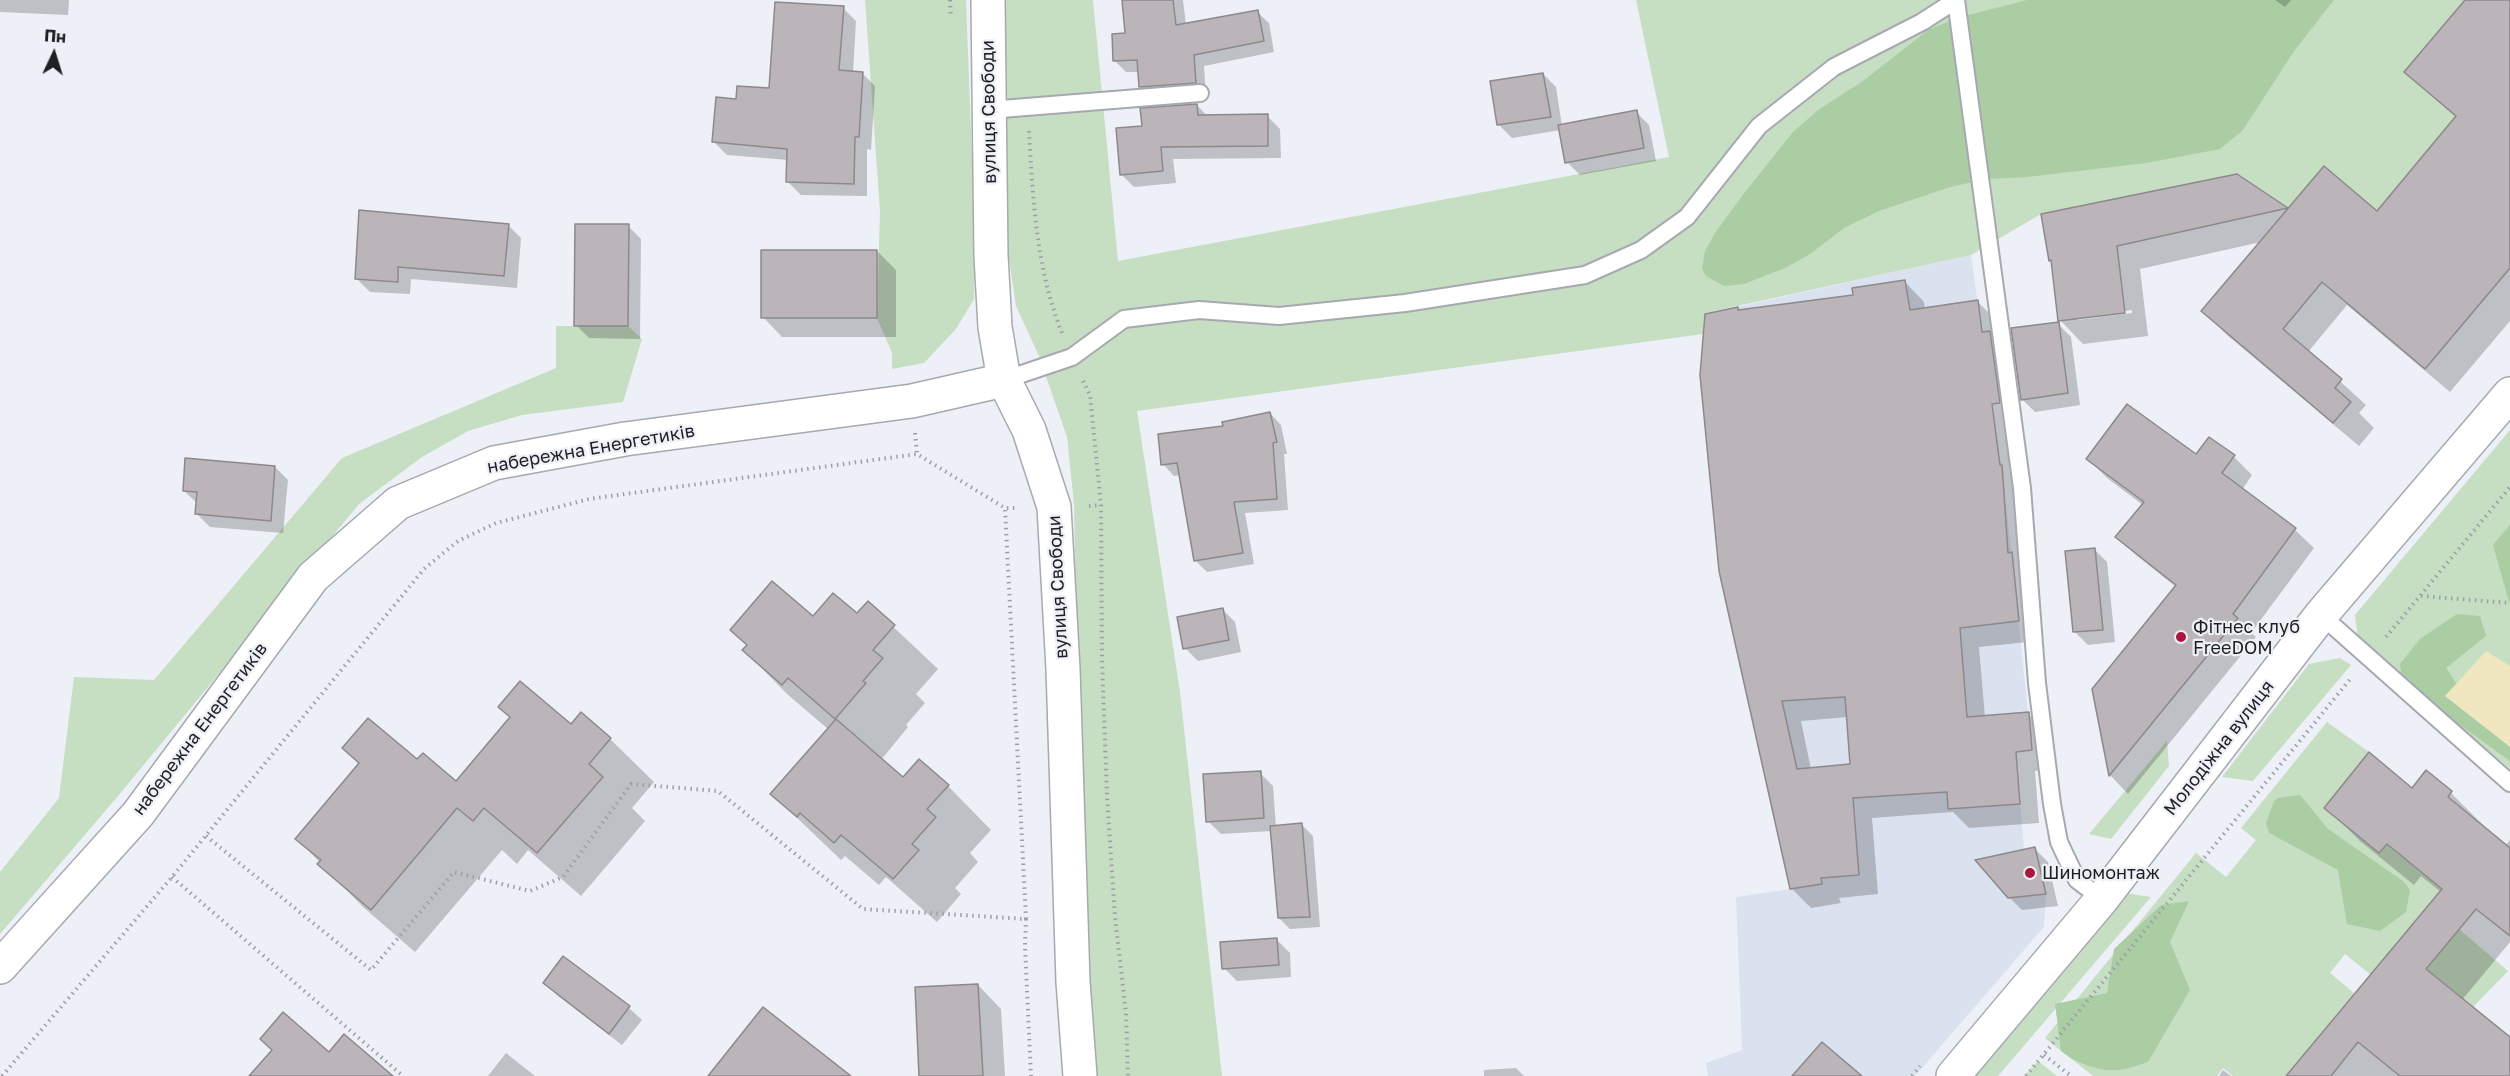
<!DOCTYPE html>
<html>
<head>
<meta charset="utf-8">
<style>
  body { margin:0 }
  #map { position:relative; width:2510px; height:1076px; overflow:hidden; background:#edf0f7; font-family:"Golos Text",sans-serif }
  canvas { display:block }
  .north { position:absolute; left:24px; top:24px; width:60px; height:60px; -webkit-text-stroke:4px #edf0f7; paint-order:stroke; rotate:4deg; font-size:16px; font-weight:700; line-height:24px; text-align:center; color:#1e1f22 }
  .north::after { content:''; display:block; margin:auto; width:21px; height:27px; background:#1e1f22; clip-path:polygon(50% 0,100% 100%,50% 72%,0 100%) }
</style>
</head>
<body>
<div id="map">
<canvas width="2510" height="1076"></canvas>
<div class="north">Пн</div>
</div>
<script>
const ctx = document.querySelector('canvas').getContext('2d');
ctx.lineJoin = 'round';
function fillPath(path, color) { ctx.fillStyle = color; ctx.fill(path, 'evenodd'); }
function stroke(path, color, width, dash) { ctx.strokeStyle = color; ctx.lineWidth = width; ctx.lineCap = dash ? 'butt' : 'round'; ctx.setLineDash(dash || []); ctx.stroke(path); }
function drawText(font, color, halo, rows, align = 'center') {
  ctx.font = font + ' "Golos Text",sans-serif'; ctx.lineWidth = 4.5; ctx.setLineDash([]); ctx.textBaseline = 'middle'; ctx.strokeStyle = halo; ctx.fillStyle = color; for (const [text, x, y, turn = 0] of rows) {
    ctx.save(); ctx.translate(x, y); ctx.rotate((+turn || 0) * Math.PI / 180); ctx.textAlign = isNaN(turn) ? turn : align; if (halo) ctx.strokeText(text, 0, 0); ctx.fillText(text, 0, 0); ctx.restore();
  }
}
const built = new Path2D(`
  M 1971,255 L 1999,458 L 2002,465 L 2032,750 L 2016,752 L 2024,849 L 1975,860 L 2008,898 L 2046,894 L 2044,927 L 1915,1076 L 1708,1076 L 1706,1063 L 1742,1050 L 1736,897 L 1790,889 L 1719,571 L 1700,375 L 1705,314 Z`);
const green = new Path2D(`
  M 865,0 L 966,0 L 975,239 L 974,299 L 956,329 L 924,363 L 892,369 L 892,353 L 877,318 L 880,211 Z
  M 1000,0 L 1093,0 L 1118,261 L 1669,157 L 1636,0 L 2465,0 L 2404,72 L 2456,116 L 2377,211 L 2324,167 L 2288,208 L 2237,174 L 2041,214 L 1971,255 L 1705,313 L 1703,334 L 1137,411 L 1180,692 L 1222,1076 L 1096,1076 L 1080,928 L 1074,504 L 1067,437 L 1039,356 L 1016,306 L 1006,239 Z
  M 556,326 L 628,326 L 642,339 L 623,402 L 522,415 L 468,431 L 422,457 L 359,504 L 118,796 L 0,934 L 0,872 L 59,798 L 74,677 L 154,680 L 342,458 L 556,368 Z
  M 2510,430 L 2510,769 L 2358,639 L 2355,615 Z
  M 2340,658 L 2351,665 L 2253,781 L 2222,777 L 2309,664 Z
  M 2327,722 L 2369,752 L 2379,853 L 2390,839 L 2442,889 L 2371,975 L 2345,954 L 2330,973 L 2354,993 L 2286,1076 L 2233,1076 L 2223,1068 L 2217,1076 L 2093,1076 L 2045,1038 L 2196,853 L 2226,877 L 2256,840 L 2241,828 Z
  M 2167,741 L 2169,766 L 2111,839 L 2089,834 Z
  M 2124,893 L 2151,897 L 1998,1076 L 1965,1076 Z
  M 2459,929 L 2508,971 L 2473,1007 L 2444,983 L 2422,975 Z
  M 2038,1061 L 2057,1076 L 2024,1076 Z`);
const forest = new Path2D(`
  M 2027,0 L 2334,0 L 2294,51 L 2243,130 L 2220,149 L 2146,163 L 2027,177 L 1987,179 L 1950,187 L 1879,211 L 1844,228 L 1810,254 L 1785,268 L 1744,284 L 1724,286 L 1706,276 L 1702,268 L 1705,251 L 1715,233 L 1742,196 L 1793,132 L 1818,110 L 1863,81 L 1928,30 L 1957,18 Z
  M 2510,525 L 2510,605 L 2493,545 Z
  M 2457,614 L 2480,616 L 2486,636 L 2446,668 L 2458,686 L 2510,715 L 2510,761 L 2403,684 L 2400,664 L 2420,639 Z
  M 2300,795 L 2328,829 L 2403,881 L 2410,890 L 2406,912 L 2380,931 L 2347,924 L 2338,870 L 2269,833 L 2266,823 L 2274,801 L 2278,798 Z
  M 2189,901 L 2170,942 L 2190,990 L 2148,1062 C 2138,1065 2126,1070 2115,1070 C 2098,1071 2074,1062 2061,1051 L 2055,1004 L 2107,993 L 2114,949 L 2161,905 Z`);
const sand = new Path2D(`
  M 2486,651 L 2510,666 L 2510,747 L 2445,696 Z`);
const shadow = new Path2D(`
  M 0,0 L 69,0 L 68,15 L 0,12 Z
  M 1123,0 L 1183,0 L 1186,25 L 1257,12 L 1269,23 L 1274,52 L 1204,66 L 1206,94 L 1152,98 L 1140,87 L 1139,72 L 1126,72 L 1115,61 L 1127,35 Z
  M 2275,0 L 2291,0 L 2285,7 Z
  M 2467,0 L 2510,0 L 2510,321 L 2450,392 L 2347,305 L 2308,352 L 2366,405 L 2359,413 L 2374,428 L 2359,446 L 2227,335 L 2203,311 L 2261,242 L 2140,269 L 2148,336 L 2083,344 L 2060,320 L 2052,262 L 2050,260 L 2237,176 L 2288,211 L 2377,213 L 2457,118 L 2406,72 ZM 2132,310 L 2132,313 L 2078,320 L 2078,317 Z
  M 843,8 L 856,21 L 853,73 L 862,73 L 875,86 L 871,150 L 867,149 L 867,196 L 801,195 L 788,182 L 788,160 L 727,155 L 714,142 L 737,101 L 770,90 Z
  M 1543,74 L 1556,87 L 1562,126 L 1636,112 L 1649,125 L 1656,161 L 1580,175 L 1567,162 L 1561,130 L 1512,138 L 1499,125 L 1492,83 Z
  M 1197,105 L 1208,117 L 1267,116 L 1280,129 L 1281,158 L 1173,159 L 1176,183 L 1134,187 L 1121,174 L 1143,127 Z
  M 508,225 L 521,238 L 517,288 L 411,279 L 410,294 L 370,292 L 357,279 Z
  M 628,226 L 641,239 L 640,339 L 589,338 L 576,325 Z
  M 877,251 L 896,270 L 896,337 L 782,337 L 763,317 Z
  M 1905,282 L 1924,302 L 1925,309 L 1978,302 L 1997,321 L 2038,641 L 1979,647 L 1985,717 L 2028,714 L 2048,734 L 2051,770 L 2035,771 L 2039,823 L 1969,828 L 1953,812 L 1872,818 L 1878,894 L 1839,898 L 1841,903 L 1811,908 L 1791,888 L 1738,309 L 1740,311 L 1855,296 ZM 1848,717 L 1852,765 L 1811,769 L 1801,721 Z
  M 2058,324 L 2071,337 L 2080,405 L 2035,412 L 2022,399 Z
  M 1270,413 L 1281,425 L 1287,454 L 1284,454 L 1288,510 L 1245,513 L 1254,564 L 1207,572 L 1195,560 L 1181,475 L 1174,476 L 1163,464 L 1225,427 Z
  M 2234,457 L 2252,475 L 2242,490 L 2295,530 L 2314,548 L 2251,633 L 2256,637 L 2128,794 L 2110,775 L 2093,690 L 2176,587 L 2136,555 L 2117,537 L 2143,505 L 2107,478 L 2088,459 Z
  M 275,467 L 288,480 L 283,533 L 210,527 L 197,514 L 198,504 L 184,491 Z
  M 2094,549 L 2107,562 L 2115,642 L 2088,645 L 2075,632 Z
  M 868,603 L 938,669 L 916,694 L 925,703 L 906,725 L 908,727 L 881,760 L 903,779 L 948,786 L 991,830 L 970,853 L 978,862 L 955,888 L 961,894 L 937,922 L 886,877 L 879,885 L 845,856 L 841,860 L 772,794 L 828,729 L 787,694 L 744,650 L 813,618 L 857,615 Z
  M 1222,609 L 1235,622 L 1241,652 L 1198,661 L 1185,648 Z
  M 571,726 L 610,739 L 654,782 L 632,808 L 645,821 L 581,896 L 528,850 L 517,864 L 502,850 L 415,952 L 363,907 L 297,839 L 417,761 L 456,783 Z
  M 1260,773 L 1273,786 L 1276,827 L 1302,825 L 1313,836 L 1320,927 L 1290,929 L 1279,918 L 1272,831 L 1221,834 L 1208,821 Z
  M 2426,773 L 2451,793 L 2484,826 L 2483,828 L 2505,846 L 2510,840 L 2510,942 L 2462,1000 L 2510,1039 L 2510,1076 L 2288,1076 L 2441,892 L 2421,876 L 2414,885 L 2360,841 L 2326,807 L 2412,790 Z
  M 2035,849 L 2048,862 L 2058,906 L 2022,910 L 2009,897 Z
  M 1277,940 L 1290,953 L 1291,977 L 1237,981 L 1224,968 Z
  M 545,983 L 629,1008 L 642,1020 L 622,1045 L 558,996 Z
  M 978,985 L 1001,1009 L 1005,1076 L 921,1076 Z
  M 506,1053 L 535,1076 L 488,1076 Z
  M 1516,1068 L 1524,1076 L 1484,1076 L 1484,1070 Z
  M 2223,1070 L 2231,1076 L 2219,1076 Z`);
const building = new Path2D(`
  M 1122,0 L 1173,0 L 1176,25 L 1258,10 L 1264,41 L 1194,55 L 1196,83 L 1139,87 L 1137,60 L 1113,61 L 1112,34 L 1125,33 Z
  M 2465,0 L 2510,0 L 2510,268 L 2425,369 L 2322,282 L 2283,329 L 2342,379 L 2335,388 L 2351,402 L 2333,423 L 2201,311 L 2324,166 L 2377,211 L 2456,116 L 2404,72 Z
  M 775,2 L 844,6 L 839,70 L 863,72 L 859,137 L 855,137 L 854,184 L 786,182 L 787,149 L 712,142 L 716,97 L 736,99 L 737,86 L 769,88 Z
  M 1543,73 L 1551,117 L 1497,125 L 1490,81 Z
  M 1197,104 L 1198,115 L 1268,114 L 1268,146 L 1161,147 L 1163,171 L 1120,175 L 1116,128 L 1142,126 L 1140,108 Z
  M 1637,110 L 1644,148 L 1565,163 L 1558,125 Z
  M 2237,174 L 2288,208 L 2117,246 L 2125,313 L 2058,321 L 2051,260 L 2049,261 L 2041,214 Z
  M 359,210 L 509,224 L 504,276 L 398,267 L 398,282 L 355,279 Z
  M 575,224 L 629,224 L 628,326 L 574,326 Z
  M 761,250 L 877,250 L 877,318 L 761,318 Z
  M 1905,280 L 1910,310 L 1978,300 L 1982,332 L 1990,331 L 2000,403 L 1992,404 L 2000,465 L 2002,465 L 2008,553 L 2012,552 L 2019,621 L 1960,628 L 1967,717 L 2029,712 L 2032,750 L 2016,752 L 2020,804 L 1948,809 L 1947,792 L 1853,798 L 1859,875 L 1821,878 L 1822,884 L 1790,889 L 1719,571 L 1700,375 L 1705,314 L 1738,307 L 1738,310 L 1853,295 L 1852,288 ZM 1845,697 L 1850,764 L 1797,769 L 1782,701 Z
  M 2059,322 L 2068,393 L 2021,400 L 2011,328 Z
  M 2127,404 L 2196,454 L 2209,437 L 2235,455 L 2222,473 L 2296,528 L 2233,614 L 2238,618 L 2109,776 L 2092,689 L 2176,585 L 2115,537 L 2144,502 L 2086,459 Z
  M 1270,412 L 1277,442 L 1273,443 L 1277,499 L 1234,502 L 1243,553 L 1194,561 L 1177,463 L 1161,465 L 1158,434 L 1223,426 L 1222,422 Z
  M 185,458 L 275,466 L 271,521 L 195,514 L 197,492 L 183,491 Z
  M 2095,548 L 2103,630 L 2073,632 L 2065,551 Z
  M 772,581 L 813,616 L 833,593 L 857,613 L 868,601 L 895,625 L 873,650 L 883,658 L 863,681 L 866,683 L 835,719 L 788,678 L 782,685 L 742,650 L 747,645 L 730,630 Z
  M 1223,608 L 1229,640 L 1183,649 L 1177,617 Z
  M 520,681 L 571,724 L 581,712 L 611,738 L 589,764 L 603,777 L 537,853 L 484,808 L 473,821 L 457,808 L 371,910 L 317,864 L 321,860 L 295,839 L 359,763 L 342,748 L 368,718 L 417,759 L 423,753 L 456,781 L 510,717 L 498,707 Z
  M 836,719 L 903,777 L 919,759 L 949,785 L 927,809 L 936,817 L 912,844 L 919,850 L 893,879 L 841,835 L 834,843 L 800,813 L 797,817 L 770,794 Z
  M 2369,752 L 2412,788 L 2426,770 L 2452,791 L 2448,797 L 2510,848 L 2510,936 L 2476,909 L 2426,969 L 2510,1037 L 2510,1076 L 2400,1076 L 2358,1042 L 2331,1076 L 2286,1076 L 2442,889 L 2387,844 L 2379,853 L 2324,808 Z
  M 1261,771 L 1264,818 L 1206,822 L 1203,774 Z
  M 1302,823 L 1310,917 L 1278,918 L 1270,826 Z
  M 2035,847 L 2046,894 L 2008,898 L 1975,860 Z
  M 1277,938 L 1279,965 L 1222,969 L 1220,942 Z
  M 563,956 L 630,1006 L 609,1034 L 543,983 Z
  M 978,984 L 983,1076 L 919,1076 L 915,987 Z
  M 763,1007 L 851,1076 L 708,1076 Z
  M 283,1012 L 329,1052 L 344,1034 L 393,1076 L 249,1076 L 272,1050 L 260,1039 Z
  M 1822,1042 L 1862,1076 L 1792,1076 Z`);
const path = new Path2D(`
  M 950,0 L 951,17
  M 1029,131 C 1033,200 1036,268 1062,333
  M 1083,381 L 1090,395 L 1101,505 L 1102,660 L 1107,796 L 1115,917 L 1126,1013 L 1128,1076
  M 915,433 L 917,454
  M 1089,506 L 1101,505
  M 2421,596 L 2510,603
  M 2386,637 L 2510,487
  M 206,836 L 371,970 L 454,872 L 530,891 L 563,877 L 631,784 L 718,791 L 863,909 L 1026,919 L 1005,508
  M 172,877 L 403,1076
  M 1026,919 L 1025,946 L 1031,1076
  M 2044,1055 L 2071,1076
  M 2,1076 L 172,877 L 424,569 L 458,541 L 496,523 L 589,499 L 917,454 L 1005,508 L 1018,508
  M 1912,1076 L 1920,1066
  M 2026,1076 L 2352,677`);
const lane = new Path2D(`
  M 1956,0 L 2022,488 L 2037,683 L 2052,804 L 2059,842 L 2077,880 L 2102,899
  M 989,110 L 1200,93
  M 1004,380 L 1072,357 L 1124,319 L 1199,310 L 1279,316 L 1405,303 L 1585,275 L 1641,250 L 1687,217 L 1759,126 L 1834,67 L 1922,22 L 1956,0
  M 2321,615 L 2510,783`);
const secondary = new Path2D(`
  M 988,0 L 991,256 L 995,327 L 1004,380 L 1029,430 L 1054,507 L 1063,669 L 1073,982 L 1080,1076
  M 0,967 L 138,814 L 313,577 L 398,503 L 494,463 L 625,439 L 912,401 L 1004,380
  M 1953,1076 L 2102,899 L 2321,615 L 2510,394`);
const markers = [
  [2181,637,6,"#ab163f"],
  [2030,873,6,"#ab163f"]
];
const streetNames = [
  ["вулиця Свободи",989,112,-91],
  ["набережна Енергетиків",591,449,-10],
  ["вулиця Свободи",1058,587,-93],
  ["набережна Енергетиків",200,729,-53],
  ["Молодіжна вулиця",2219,748,-52]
];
const poiNames = [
  ["Фітнес клуб",2193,627],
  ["FreeDOM",2193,648],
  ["Шиномонтаж",2042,873]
];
fillPath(built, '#dbe2ef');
fillPath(green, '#c6dec2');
fillPath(forest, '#aacda3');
fillPath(sand, '#f0e7c1');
fillPath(shadow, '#0003');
fillPath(building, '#bbb5ba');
stroke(building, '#8d888c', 1.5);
stroke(lane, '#a6a9af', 20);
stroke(secondary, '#a6a9af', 36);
stroke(path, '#9d9fa5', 4, [1.5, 4.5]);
stroke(lane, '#fff', 16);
stroke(secondary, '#fff', 33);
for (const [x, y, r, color] of markers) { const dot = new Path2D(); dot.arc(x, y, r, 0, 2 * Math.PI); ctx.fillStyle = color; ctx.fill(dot); stroke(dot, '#edf0f7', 2); }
drawText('18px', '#1e1f22', '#edf0f7', streetNames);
drawText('18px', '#1e1f22', '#edf0f7', poiNames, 'left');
</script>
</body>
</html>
